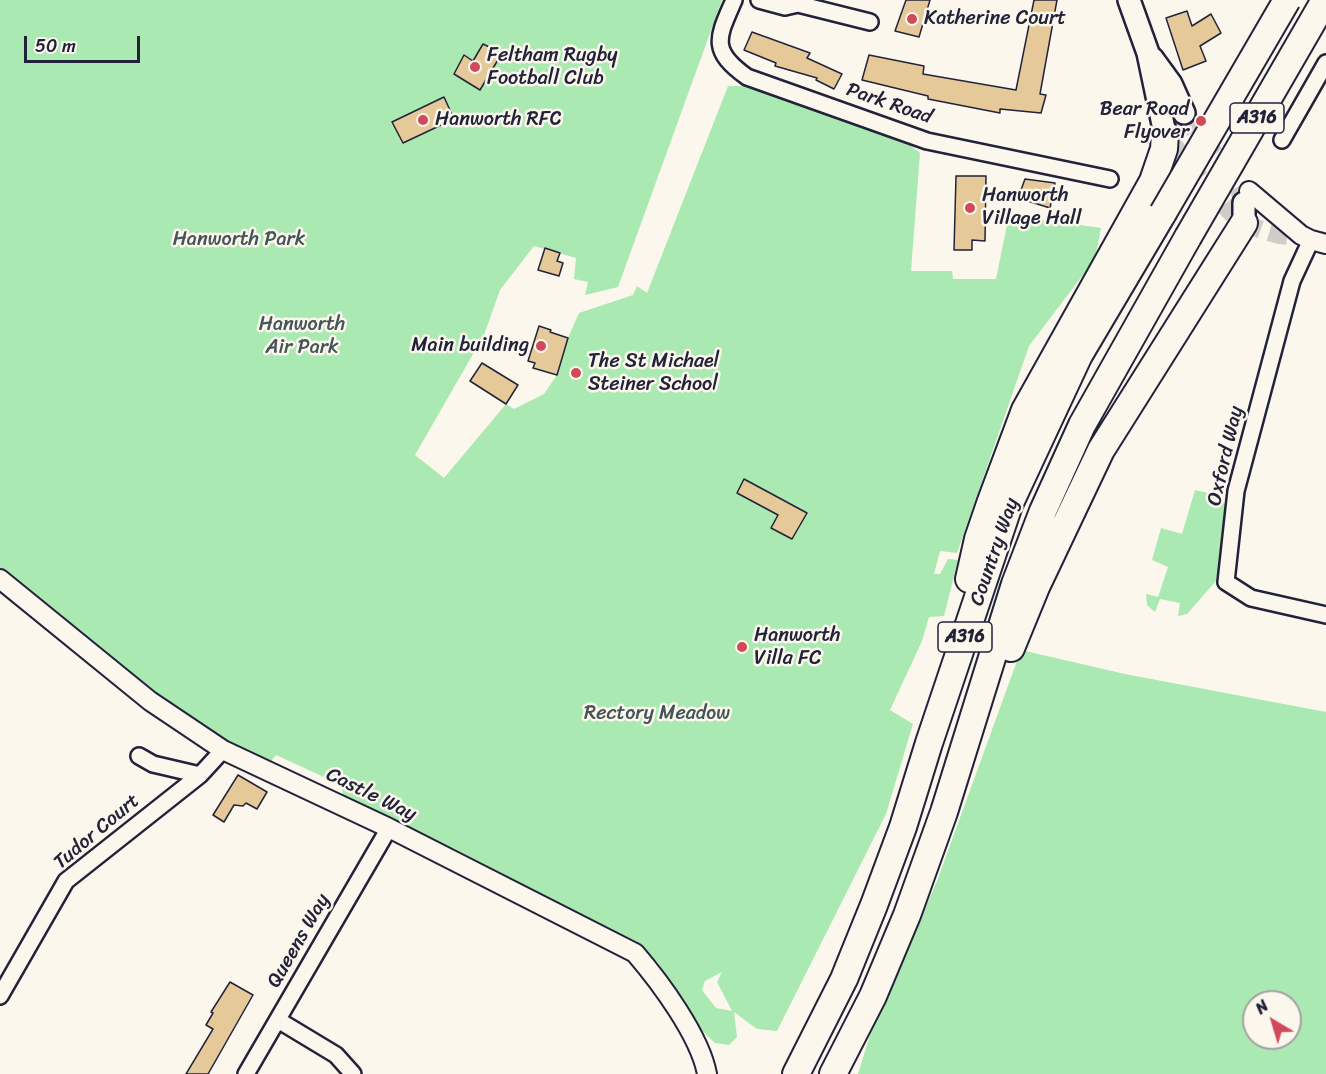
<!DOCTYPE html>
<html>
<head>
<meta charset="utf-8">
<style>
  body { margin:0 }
  #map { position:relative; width:1326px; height:1074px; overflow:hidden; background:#fbf7ec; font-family:Sriracha,sans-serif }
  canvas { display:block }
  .north { position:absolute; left:1242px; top:990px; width:60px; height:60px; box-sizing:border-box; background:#fbf7ec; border:2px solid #a4a2a5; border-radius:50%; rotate:322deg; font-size:16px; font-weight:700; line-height:24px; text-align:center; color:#22223b }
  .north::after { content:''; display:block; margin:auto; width:21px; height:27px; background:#d1495b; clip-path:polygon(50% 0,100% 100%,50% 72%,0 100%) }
  .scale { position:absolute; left:24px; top:36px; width:116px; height:27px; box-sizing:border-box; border:3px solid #22223b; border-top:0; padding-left:8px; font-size:18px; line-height:21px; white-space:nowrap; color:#22223b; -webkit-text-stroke:4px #fbf7ec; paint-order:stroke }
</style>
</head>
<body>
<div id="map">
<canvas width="1326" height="1074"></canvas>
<div class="north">N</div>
<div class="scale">50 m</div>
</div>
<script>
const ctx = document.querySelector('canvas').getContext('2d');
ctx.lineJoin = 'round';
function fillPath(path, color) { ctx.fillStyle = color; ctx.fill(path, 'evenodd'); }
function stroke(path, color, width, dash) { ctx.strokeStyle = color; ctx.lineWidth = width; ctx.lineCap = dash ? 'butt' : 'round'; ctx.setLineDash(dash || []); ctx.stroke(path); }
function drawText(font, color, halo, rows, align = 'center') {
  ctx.font = font + ' Sriracha,sans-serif'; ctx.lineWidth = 5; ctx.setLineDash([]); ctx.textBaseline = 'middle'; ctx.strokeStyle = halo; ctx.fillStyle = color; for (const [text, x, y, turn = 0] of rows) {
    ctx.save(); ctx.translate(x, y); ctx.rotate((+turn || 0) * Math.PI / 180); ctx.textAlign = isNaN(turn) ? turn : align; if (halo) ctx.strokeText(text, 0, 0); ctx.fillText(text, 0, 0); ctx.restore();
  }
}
const green = new Path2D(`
  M 0,0 L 722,0 L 618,287 L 585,295 L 588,282 L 574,279 L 576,258 L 534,246 L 500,290 L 484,335 L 415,455 L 444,478 L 506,404 L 514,409 L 544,394 L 557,375 L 568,338 L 579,313 L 633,295 L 637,286 L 647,293 L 728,86 L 746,86 L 906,142 L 920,153 L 911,271 L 952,271 L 953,279 L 996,279 L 1009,215 L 1101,228 L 1095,259 L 1029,346 L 957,553 L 940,551 L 934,574 L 940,574 L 948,559 L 958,560 L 944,616 L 929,617 L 922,641 L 890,710 L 913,724 L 886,814 L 777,1031 L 757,1029 L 734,1012 L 737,1037 L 729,1045 L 715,1043 L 673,1003 L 659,964 L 636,941 L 570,909 L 455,849 L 344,799 L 341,785 L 276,755 L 271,761 L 242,753 L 186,716 L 58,620 L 0,570 ZM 722,972 L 717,982 L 732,1011 L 716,1008 L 702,990 L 705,981 Z
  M 1195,490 C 1206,493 1220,494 1225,505 L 1216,581 L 1187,614 L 1178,616 L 1180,603 L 1160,599 L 1155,612 L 1147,605 L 1146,594 L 1158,597 L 1168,567 L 1152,560 L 1161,528 L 1182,534 Z
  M 1021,650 L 1125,674 L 1326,712 L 1326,1074 L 858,1074 L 874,1022 L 937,881 ZM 1254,1002 L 1290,1002 L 1290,1038 L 1254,1038 Z`);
const building = new Path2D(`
  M 906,0 L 930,0 L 919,37 L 895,31 Z
  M 1034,0 L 1057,0 L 1040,94 L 1046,95 L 1041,113 L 1000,109 L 1000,113 L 928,99 L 928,96 L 862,80 L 869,55 L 924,66 L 923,74 L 1016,90 Z
  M 1187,11 L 1192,26 L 1211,14 L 1221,33 L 1200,46 L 1206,61 L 1183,70 L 1166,18 Z
  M 752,32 L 810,53 L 807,58 L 842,74 L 834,89 L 816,80 L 817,78 L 775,66 L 776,63 L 744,50 Z
  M 483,44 L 502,53 L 480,90 L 454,74 L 464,55 L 473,61 Z
  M 444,97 L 454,119 L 403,143 L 392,122 Z
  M 956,176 L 986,176 L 985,241 L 972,240 L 972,250 L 954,250 Z
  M 1025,179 L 1055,183 L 1050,208 L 1018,198 Z
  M 545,248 L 560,253 L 557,261 L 563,263 L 559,276 L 538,270 Z
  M 539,326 L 551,330 L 550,332 L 568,338 L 557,375 L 533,368 L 535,363 L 528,361 Z
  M 482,363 L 518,385 L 506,404 L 470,381 Z
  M 744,479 L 807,513 L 792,539 L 771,528 L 778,515 L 737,493 Z
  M 238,775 L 267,792 L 257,809 L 246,803 L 243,806 L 234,805 L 224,822 L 213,815 Z
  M 230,982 L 253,995 L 208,1074 L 186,1074 L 213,1029 L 206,1025 L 213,1013 L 211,1012 Z`);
const tertiaryTunnel = new Path2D(`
  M 1172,143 L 1203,182 L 1233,215
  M 1244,223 C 1262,230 1281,239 1301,235`);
const secondaryTunnel = new Path2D(`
  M 1184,113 L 1200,139 L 1240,186 L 1244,203`);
const minor = new Path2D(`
  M 734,0 C 718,37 709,50 747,77 L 927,141 L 1110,179
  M 759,0 L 785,7 L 798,4 L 870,22
  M 1282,140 L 1326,63
  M 1311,240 L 1292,281 L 1236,491 L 1226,582 L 1251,598 L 1326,615
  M 139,756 L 153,764 L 200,775
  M 0,996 L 66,881 L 200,775 L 223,750
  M 278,1020 L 336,1055 L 353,1074
  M 246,1074 L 389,828`);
const tertiary = new Path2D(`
  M 1249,191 L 1301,235 L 1311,240 L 1326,244
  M 0,579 L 150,701 L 223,750 L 389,828 L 635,953 C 660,982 700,1036 707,1074`);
const secondary = new Path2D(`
  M 1129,0 L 1148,53 L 1165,134
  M 1152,58 L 1171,84 L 1184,113
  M 1244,203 L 1244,223`);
const trunk = new Path2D(`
  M 969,579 L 978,539 L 991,501 L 1025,410 L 1153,181 L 1164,149 L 1165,134
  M 1011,648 L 1036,587 L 1101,450 L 1244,223
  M 796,1074 L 844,979 L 874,905 L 903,827 L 929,743 L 1009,505 L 1079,355 L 1163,213
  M 833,1074 L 873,996 L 907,915 L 944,812 L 1015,584 L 1043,511 L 1082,425 L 1188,237`);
const trunkBridge = new Path2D(`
  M 1163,213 L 1287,0
  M 1188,237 L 1325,0`);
const markers = [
  [912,19,6,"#d1495b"],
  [475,67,6,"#d1495b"],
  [423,120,6,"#d1495b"],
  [1201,121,6,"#d1495b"],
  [970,208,6,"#d1495b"],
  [541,346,6,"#d1495b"],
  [576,373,6,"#d1495b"],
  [742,647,6,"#d1495b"]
];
const shields = [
  [1257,118,54],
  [965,637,54]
];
const shieldNames = [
  ["A316",1257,118],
  ["A316",965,637]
];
const poiNames = [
  ["Katherine Court",924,19],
  ["Feltham Rugby",487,56],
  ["Football Club",487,79],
  ["Bear Road",1189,110,"right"],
  ["Flyover",1189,133,"right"],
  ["Hanworth RFC",435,120],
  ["Hanworth",982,196],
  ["Village Hall",982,219],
  ["Main building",529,346,"right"],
  ["The St Michael",588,362],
  ["Steiner School",588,385],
  ["Hanworth",754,636],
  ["Villa FC",754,659]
];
const streetNames = [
  ["Park Road",889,104,19],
  ["Oxford Way",1226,456,-77],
  ["Country Way",995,552,-71],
  ["Castle Way",371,795,26],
  ["Tudor Court",97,832,-40],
  ["Queens Way",299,941,-60]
];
const parkNames = [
  ["Hanworth Park",239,240],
  ["Hanworth",302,325],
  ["Air Park",302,348],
  ["Rectory Meadow",657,714]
];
fillPath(green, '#aae9b1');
fillPath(building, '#e5c999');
stroke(building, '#22223b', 1.5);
stroke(tertiaryTunnel, '#d0ccc9', 18, [18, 9]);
stroke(secondaryTunnel, '#d0ccc9', 21, [21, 10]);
stroke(minor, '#22223b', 20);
stroke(tertiary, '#22223b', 22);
stroke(secondary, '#22223b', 26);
stroke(trunk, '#22223b', 30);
stroke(minor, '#fbf7ec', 15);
stroke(tertiary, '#fbf7ec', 18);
stroke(secondary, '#fbf7ec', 21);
stroke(trunk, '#fbf7ec', 26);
stroke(trunkBridge, '#22223b', 30, []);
stroke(trunkBridge, '#fbf7ec', 26);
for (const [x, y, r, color] of markers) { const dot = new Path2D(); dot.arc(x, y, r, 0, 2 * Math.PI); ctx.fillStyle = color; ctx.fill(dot); stroke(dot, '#fbf7ec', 2); }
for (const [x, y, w] of shields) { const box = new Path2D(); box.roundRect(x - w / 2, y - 15, w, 30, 4.5); ctx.fillStyle = '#fbf7ec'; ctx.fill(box); stroke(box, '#22223b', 1.5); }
drawText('bold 18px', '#22223b', null, shieldNames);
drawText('20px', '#22223b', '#fbf7ec', poiNames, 'left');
drawText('20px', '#22223b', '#fbf7ec', streetNames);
drawText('20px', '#445458', '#fbf7ec', parkNames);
</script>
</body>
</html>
